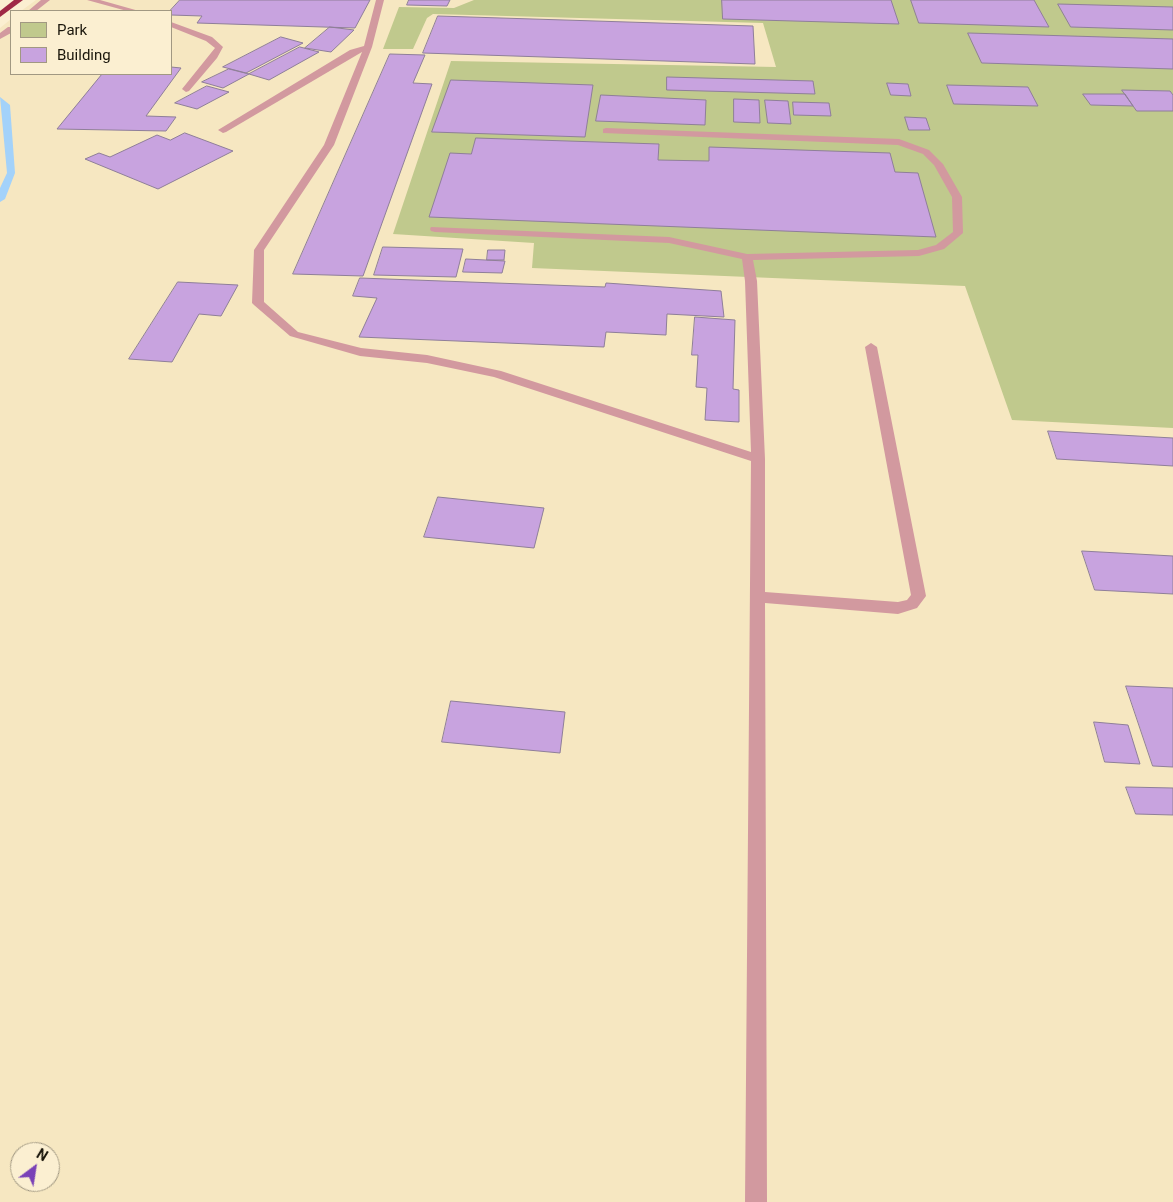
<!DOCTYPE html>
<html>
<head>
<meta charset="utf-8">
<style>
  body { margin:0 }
  #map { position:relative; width:1173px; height:1202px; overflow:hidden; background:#fbefd1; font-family:Roboto,sans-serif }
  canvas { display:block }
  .legend { position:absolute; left:10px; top:10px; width:162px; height:65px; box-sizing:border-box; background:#fbefd1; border:1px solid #a19882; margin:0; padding:6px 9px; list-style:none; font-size:15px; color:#1a160b }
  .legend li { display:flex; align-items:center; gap:10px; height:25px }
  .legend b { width:25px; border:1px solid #a19882 }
  .north { position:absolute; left:10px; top:1142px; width:50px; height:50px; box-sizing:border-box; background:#fbefd1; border:1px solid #a19882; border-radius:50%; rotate:31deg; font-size:14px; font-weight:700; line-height:20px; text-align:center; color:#1a160b }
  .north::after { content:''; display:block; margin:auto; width:18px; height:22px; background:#7a41b7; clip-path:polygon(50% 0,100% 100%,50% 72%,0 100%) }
</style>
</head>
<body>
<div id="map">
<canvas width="1173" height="1202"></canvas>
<ul class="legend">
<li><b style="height:14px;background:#c0c98d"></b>Park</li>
<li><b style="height:14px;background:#c8a3df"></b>Building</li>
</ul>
<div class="north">N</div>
</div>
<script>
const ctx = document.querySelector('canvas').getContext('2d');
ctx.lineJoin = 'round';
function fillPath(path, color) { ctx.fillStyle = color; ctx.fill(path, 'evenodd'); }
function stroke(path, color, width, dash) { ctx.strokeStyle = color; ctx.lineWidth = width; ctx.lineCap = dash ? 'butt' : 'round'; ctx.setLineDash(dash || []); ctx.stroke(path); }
const built = new Path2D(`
  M 36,0 L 1173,0 L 1173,1202 L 0,1202 L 0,28 L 11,19 L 11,74 L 171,74 L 171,11 L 21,11 ZM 20,1152 L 50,1152 L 50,1182 L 20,1182 Z`);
const green = new Path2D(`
  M 474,0 L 1173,0 L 1173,428 L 1012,420 L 965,286 L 532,268 L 534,243 L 393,234 L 451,61 L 776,67 L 763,23 L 433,14 L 427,18 L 413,49 L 383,49 L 399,7 L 454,8 Z`);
const stream = new Path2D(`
  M 0,97 L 10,105 L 15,173 L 5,199 L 0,202 L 0,188 L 7,173 Z`);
const building = new Path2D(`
  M 180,0 L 370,0 L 355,28 L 197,23 L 202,16 L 171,15 L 170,11 Z
  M 409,0 L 450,0 L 447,6 L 407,5 Z
  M 722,0 L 891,0 L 899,24 L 723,19 Z
  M 911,0 L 1034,0 L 1049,27 L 919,23 Z
  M 1058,4 L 1173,7 L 1173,30 L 1071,27 Z
  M 438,16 L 753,26 L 755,64 L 423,53 Z
  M 330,27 L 354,30 L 331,52 L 305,48 Z
  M 968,33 L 1173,39 L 1173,69 L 982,63 Z
  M 281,37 L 303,43 L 246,73 L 223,67 Z
  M 300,47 L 319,52 L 269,80 L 249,74 Z
  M 390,54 L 425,55 L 413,83 L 432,84 L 363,276 L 293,274 Z
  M 171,67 L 181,68 L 146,116 L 176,117 L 166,131 L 57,129 L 102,74 L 171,74 Z
  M 229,69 L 249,74 L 223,88 L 202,82 Z
  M 667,77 L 813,81 L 815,94 L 667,90 Z
  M 451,80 L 593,85 L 585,137 L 432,132 Z
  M 887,83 L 908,84 L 911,96 L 891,95 Z
  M 947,85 L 1028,87 L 1038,106 L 954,104 Z
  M 207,86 L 229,92 L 197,109 L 175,103 Z
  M 1122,90 L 1170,91 L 1173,95 L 1173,111 L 1137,111 Z
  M 1083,94 L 1125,94 L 1133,106 L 1091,105 Z
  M 601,95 L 706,100 L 705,125 L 596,121 Z
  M 734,99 L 759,100 L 760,123 L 734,122 Z
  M 765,100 L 788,101 L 791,124 L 768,123 Z
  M 793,102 L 829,103 L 831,116 L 794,115 Z
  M 905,117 L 926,118 L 930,130 L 909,130 Z
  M 185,133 L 233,151 L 158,189 L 85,159 L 99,153 L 110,157 L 157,135 L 170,140 Z
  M 476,138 L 659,144 L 658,160 L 709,161 L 709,147 L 890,153 L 895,172 L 918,173 L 936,237 L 429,217 L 450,153 L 471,154 Z
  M 383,247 L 463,249 L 456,277 L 374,275 Z
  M 488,250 L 505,250 L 504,260 L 487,260 Z
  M 466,259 L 505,261 L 502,273 L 463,272 Z
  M 360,278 L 605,287 L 606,283 L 721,291 L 724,317 L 667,314 L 666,335 L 606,332 L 604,347 L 359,337 L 377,298 L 353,296 Z
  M 178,282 L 238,285 L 221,316 L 199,314 L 172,362 L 129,359 Z
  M 695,317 L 735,320 L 733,389 L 739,390 L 739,422 L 705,420 L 707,388 L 696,387 L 698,355 L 692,355 Z
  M 1048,431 L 1173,438 L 1173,466 L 1057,459 Z
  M 438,497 L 544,508 L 534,548 L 424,537 Z
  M 1082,551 L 1173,556 L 1173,594 L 1095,590 Z
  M 1126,686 L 1173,688 L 1173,767 L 1153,766 Z
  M 451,701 L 565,712 L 560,753 L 442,742 Z
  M 1094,722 L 1128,725 L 1140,764 L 1105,762 Z
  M 1126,787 L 1173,788 L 1173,815 L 1136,814 Z`);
const service = new Path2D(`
  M 41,0 L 50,0 L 36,11 L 28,11 Z
  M 87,0 L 100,0 L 139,11 L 127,11 Z
  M 376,0 L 384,0 L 372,47 L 334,145 L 264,250 L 264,302 L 298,332 L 361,348 L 427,355 L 501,371 L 751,452 L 745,281 L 742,259 L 669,243 L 435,232 L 431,231 L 430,229 L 431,227 L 669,237 L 747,254 L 918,250 L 936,245 L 953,232 L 952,197 L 934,165 L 923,154 L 898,145 L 603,133 L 603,129 L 606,128 L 899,139 L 929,150 L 943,164 L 962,197 L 963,233 L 944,249 L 919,256 L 753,260 L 757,281 L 765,459 L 765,592 L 898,602 L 907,600 L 911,595 L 865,347 L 871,343 L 877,347 L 926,596 L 917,608 L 898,614 L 765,603 L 767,1202 L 745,1202 L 751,461 L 494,377 L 427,363 L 360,356 L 290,336 L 254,305 L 252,303 L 254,250 L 324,145 L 362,52 L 226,132 L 223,133 L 218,130 L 350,50 L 364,46 Z
  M 171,22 L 212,37 L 223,47 L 217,58 L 189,91 L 186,92 L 182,89 L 215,48 L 206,41 L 171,27 Z
  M 8,27 L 11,27 L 11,33 L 0,39 L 0,33 Z`);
const motorway = new Path2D(`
  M 14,0 L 23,0 L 0,17 L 0,11 Z`);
fillPath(built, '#f6e7c1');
fillPath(green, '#c0c98d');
fillPath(stream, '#a3d2fa');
fillPath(building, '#c8a3df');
stroke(building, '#8f7f99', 1);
fillPath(service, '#d2999f');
fillPath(motorway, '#9f2945');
</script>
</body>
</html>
